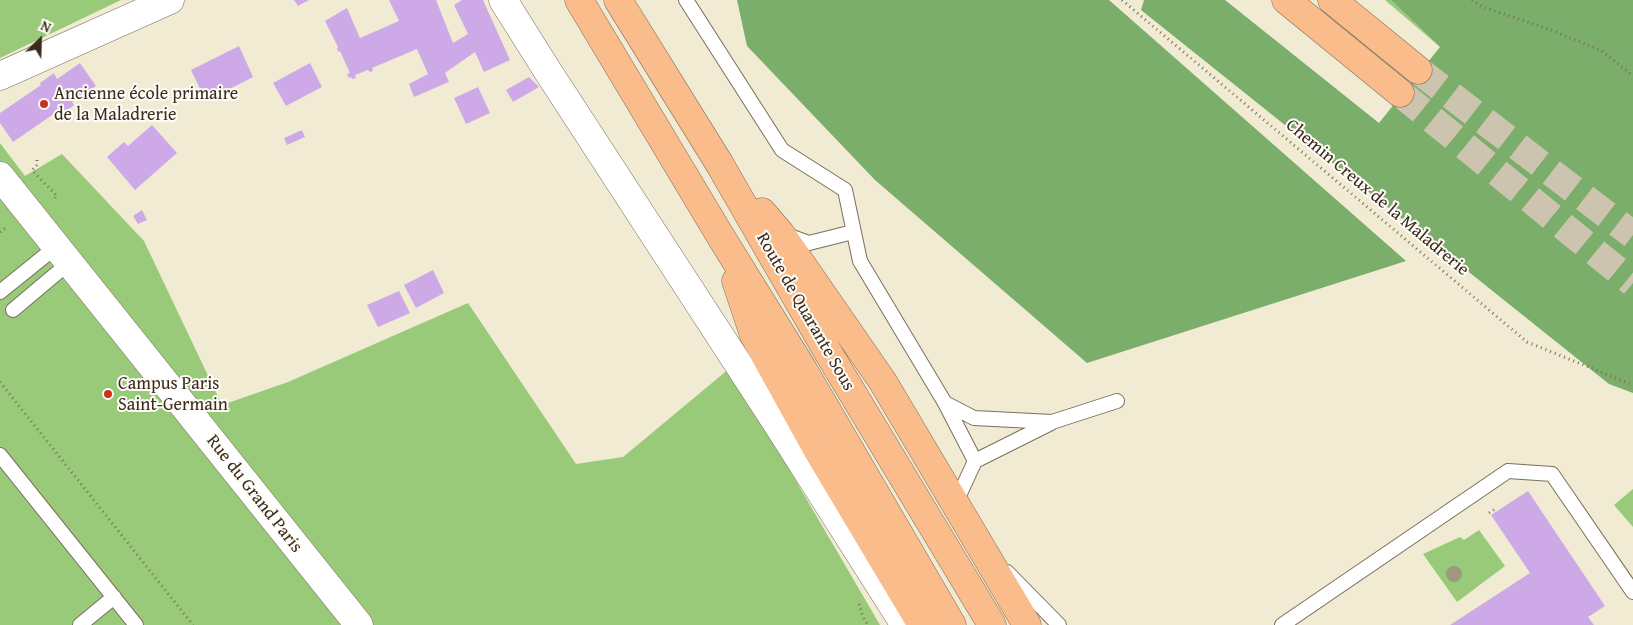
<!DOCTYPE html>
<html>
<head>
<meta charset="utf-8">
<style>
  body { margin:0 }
  #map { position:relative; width:1633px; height:625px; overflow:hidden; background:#f1ebd4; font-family:"Gentium Book Plus",serif }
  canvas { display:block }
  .north { position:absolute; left:15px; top:15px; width:50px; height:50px; -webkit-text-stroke:4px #fdfcf7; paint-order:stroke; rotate:24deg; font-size:14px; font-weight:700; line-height:20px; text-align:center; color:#3b2a1e }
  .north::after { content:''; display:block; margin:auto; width:18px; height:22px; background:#3b2a1e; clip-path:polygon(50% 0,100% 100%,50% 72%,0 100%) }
</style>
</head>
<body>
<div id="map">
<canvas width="1633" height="625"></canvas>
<div class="north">N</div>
</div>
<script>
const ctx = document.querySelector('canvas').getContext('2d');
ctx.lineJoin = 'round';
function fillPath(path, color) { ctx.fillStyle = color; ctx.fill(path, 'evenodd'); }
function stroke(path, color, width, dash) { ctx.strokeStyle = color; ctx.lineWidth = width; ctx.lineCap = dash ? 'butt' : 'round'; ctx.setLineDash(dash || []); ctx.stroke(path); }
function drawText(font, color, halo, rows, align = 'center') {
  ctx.font = font + ' "Gentium Book Plus",serif'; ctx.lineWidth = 4; ctx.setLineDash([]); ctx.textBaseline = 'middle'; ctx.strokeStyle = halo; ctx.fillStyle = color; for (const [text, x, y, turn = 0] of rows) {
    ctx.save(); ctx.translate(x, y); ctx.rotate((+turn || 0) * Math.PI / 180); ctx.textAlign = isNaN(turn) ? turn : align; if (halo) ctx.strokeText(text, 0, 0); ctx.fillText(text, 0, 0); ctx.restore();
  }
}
const green = new Path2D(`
  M 0,0 L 121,0 L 0,58 Z
  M 1385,0 L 1391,0 L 1440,47 Z
  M 0,143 L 25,176 L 62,154 L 144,241 L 222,405 L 288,382 L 468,303 L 576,464 L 623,457 L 730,368 L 880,625 L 0,625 Z
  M 1633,489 L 1633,527 L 1614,505 Z
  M 1479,530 L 1505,566 L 1457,602 L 1423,554 L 1460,537 L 1464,540 Z`);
const forest = new Path2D(`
  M 737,0 L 1109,0 L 1406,261 L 1087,363 L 875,180 L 747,46 Z
  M 1144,0 L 1225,0 L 1379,123 L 1440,47 L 1391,0 L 1633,0 L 1633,393 L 1609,384 L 1141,10 Z`);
const building = new Path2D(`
  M 294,0 L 309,0 L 298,6 Z
  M 389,0 L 436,0 L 453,43 L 468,34 L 454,5 L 462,0 L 483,0 L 510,60 L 484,72 L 475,52 L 445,73 L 449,82 L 414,97 L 409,84 L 428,74 L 417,49 L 372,68 L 373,71 L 370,72 L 368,70 L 355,75 L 356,78 L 352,79 L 351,77 L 349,78 L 347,74 L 350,73 L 340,51 L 338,52 L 337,48 L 338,47 L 325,21 L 347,8 L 360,38 L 399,21 Z
  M 239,46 L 253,77 L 206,101 L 191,70 Z
  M 80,63 L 96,86 L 72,102 L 74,105 L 61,115 L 58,111 L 13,142 L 0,123 L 0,113 L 41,85 L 40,83 L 54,73 L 57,79 Z
  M 310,63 L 322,87 L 286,106 L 273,83 Z
  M 529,77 L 539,87 L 513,102 L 506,90 Z
  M 478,87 L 490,113 L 466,124 L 454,98 Z
  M 152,125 L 177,153 L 135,190 L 107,157 L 124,142 L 128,146 Z
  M 302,130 L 305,137 L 287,145 L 284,138 Z
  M 142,210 L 147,220 L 138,224 L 133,216 Z
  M 433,270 L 444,293 L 416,308 L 404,285 Z
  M 399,291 L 410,313 L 378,327 L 367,305 Z
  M 1528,491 L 1605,606 L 1588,617 L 1594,625 L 1450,625 L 1530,573 L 1491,515 Z`);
const highwayTunnel = new Path2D(`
  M 1418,70 L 1633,235
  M 1400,93 L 1633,283`);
const path = new Path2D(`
  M 1122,0 L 1527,342 L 1633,385
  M 1472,0 L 1483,7 L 1551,30 L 1602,51 L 1633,76
  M 37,160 L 37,165 L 32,170 L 57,196 L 53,200 L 52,199
  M 0,232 L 7,227
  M 0,382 L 193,625
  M 1489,513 L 1497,508
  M 859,604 L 863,617 L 868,625`);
const lane = new Path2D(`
  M 686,0 L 782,150 L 845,190 L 860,261 L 945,403 L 974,418 L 1052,422 L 1117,401
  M 784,234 L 809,243 L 853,232
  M 0,292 L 57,246
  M 13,310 L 70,262
  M 945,403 L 975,461 L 955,504
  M 0,455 L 136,625
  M 975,461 L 1051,423
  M 1007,572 L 1059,625
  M 80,625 L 114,597
  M 1282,625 L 1508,471 L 1552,474 L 1633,592`);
const street = new Path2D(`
  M 503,0 L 547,70 L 778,425 L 905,625
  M 0,76 L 170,0
  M 0,176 L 359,625`);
const primary = new Path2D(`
  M 579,0 L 721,237 L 804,371 L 952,625
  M 618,0 L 719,163 L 826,349 L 992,625
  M 762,212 L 780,233 L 883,382 L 1027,625
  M 736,281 L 754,335 L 817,449 L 922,625`);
const highway = new Path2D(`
  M 1286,0 L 1400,93
  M 1332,0 L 1418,70`);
const trees = [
  [1454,574]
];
const markers = [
  [44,104,5,"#c8321e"],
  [108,394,5,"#c8321e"]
];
const poiNames = [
  ["Ancienne école primaire",54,94],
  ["de la Maladrerie",54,115],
  ["Campus Paris",118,384],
  ["Saint-Germain",118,405]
];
const streetNames = [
  ["Chemin Creux de la Maladrerie",1377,198,40],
  ["Route de Quarante Sous",805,312,60],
  ["Rue du Grand Paris",254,494,52]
];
fillPath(green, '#98ca7a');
fillPath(forest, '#7aae6a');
fillPath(building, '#cdaae7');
stroke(highwayTunnel, '#cdc4b0', 28, [28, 14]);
stroke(lane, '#7b6e5e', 16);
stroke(street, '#7b6e5e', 29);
stroke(primary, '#7b6e5e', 29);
stroke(highway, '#7b6e5e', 29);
stroke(path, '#7b6e5e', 3, [1, 4]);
stroke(lane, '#fff', 14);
stroke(street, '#fff', 28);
stroke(primary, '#f9bc8a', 28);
stroke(highway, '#f9bc8a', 28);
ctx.fillStyle = '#9c9b7f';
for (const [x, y] of trees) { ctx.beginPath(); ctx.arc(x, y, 8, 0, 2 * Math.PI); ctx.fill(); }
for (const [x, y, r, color] of markers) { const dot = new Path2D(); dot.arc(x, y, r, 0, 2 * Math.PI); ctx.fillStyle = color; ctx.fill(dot); stroke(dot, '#fdfcf7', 2); }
drawText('18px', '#3b2a1e', '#fdfcf7', poiNames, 'left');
drawText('18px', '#3b2a1e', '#fdfcf7', streetNames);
</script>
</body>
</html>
